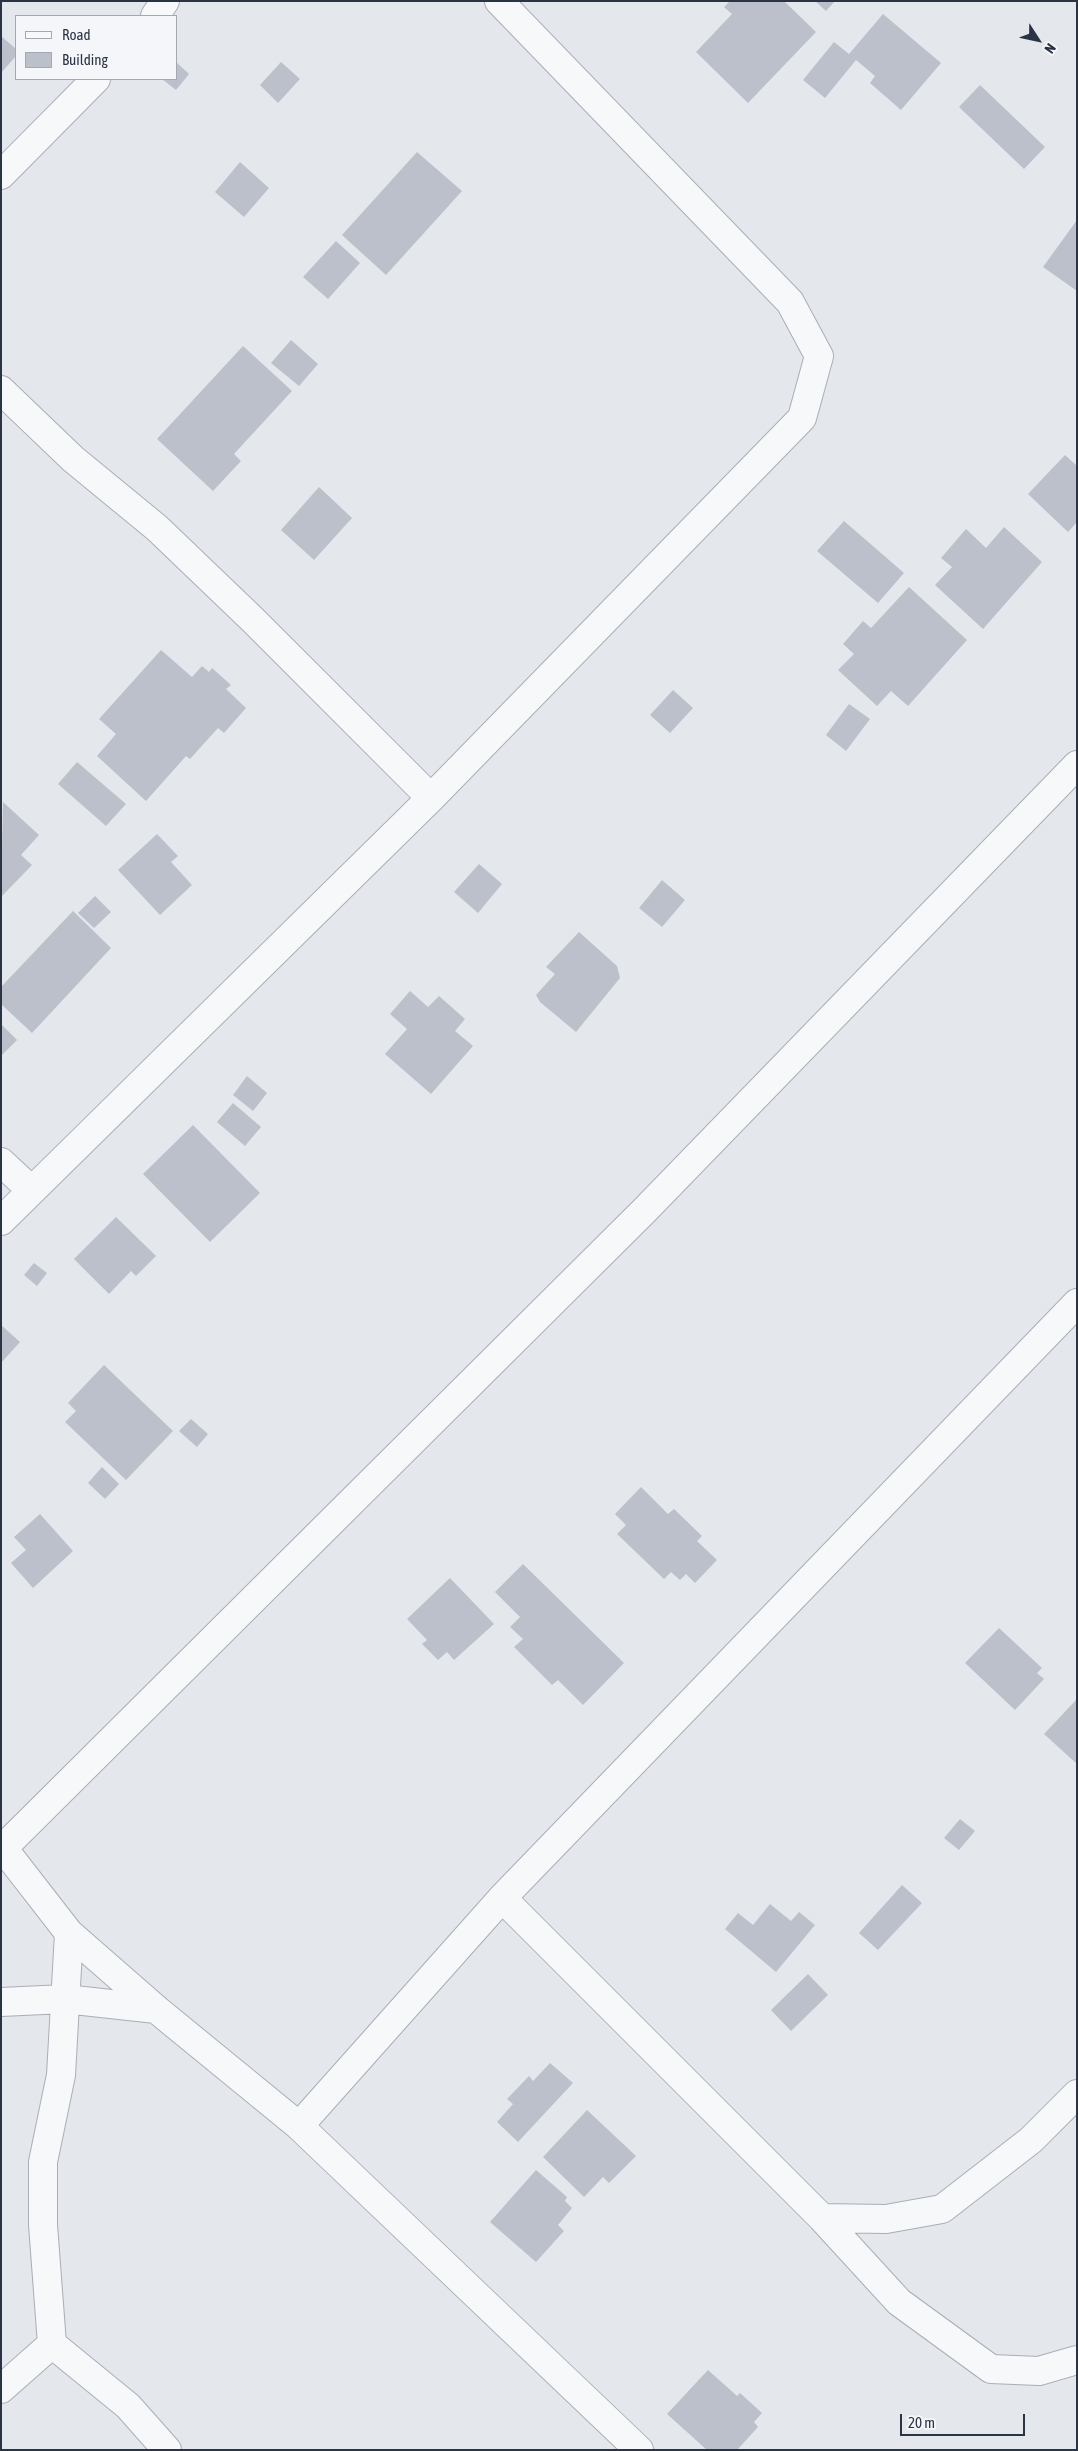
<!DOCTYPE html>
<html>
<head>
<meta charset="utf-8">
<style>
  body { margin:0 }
  #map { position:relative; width:1078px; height:2451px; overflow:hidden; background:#e4e7ec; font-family:"Asap Condensed",sans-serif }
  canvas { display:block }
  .frame { position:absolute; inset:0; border:2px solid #2b3445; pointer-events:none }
  .legend { position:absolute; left:15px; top:15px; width:162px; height:65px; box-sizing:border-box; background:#f4f6f9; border:1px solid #a4a8b1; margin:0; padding:6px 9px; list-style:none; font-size:15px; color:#2b3445 }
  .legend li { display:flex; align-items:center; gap:10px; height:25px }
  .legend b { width:25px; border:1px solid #a4a8b1 }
  .north { position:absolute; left:1013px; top:15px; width:50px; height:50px; -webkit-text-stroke:4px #f4f6f9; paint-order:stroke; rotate:125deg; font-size:14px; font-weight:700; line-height:20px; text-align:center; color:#2b3445 }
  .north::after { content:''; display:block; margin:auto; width:18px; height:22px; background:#2b3445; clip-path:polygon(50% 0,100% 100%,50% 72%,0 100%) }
  .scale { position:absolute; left:900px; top:2414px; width:125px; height:22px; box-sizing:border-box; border:2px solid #2b3445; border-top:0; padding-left:6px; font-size:15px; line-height:18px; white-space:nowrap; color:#2b3445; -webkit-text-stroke:4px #f4f6f9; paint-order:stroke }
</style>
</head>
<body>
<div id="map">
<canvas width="1078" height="2451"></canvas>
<div class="frame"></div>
<ul class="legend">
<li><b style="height:6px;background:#f7f8fa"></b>Road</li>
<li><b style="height:14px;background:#bbc0ca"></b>Building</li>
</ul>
<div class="north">N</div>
<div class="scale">20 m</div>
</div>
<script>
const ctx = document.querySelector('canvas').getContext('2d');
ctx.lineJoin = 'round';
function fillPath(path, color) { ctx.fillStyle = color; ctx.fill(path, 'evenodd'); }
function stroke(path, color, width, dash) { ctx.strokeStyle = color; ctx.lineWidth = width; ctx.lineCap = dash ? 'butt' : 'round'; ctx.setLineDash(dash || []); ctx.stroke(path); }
const building = new Path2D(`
  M 730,1 L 784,1 L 816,32 L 748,103 L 696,52 L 732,14 L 724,7 Z
  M 815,1 L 835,1 L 826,11 Z
  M 883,14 L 941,63 L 901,110 L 870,83 L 875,76 L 856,60 L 825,98 L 803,80 L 834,42 L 849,54 Z
  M 1,36 L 16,49 L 16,56 L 1,73 Z
  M 176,62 L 189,74 L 176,90 L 162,79 L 176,79 Z
  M 281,62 L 300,79 L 278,103 L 260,85 Z
  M 980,85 L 1045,147 L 1024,169 L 959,107 Z
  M 417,152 L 462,191 L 386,275 L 342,235 Z
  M 240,162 L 269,188 L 244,217 L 215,192 Z
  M 1077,220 L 1077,291 L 1043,267 Z
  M 336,241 L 360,263 L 328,299 L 303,277 Z
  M 291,340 L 318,364 L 299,386 L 271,363 Z
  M 243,346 L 292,391 L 234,454 L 241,461 L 213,491 L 157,439 Z
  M 1065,455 L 1077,466 L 1077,522 L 1068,532 L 1028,494 Z
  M 319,487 L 352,518 L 314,560 L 281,530 Z
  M 844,521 L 904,573 L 878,603 L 817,551 Z
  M 1004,527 L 1042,562 L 983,629 L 935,585 L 952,567 L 941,558 L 966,529 L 986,548 Z
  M 909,587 L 967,640 L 908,706 L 891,691 L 877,706 L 838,670 L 854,654 L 843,644 L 863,621 L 871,628 Z
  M 161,650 L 192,677 L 202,666 L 209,672 L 212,668 L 231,685 L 226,689 L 246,708 L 224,733 L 218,728 L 190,759 L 186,756 L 146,801 L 97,756 L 116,734 L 99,719 Z
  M 673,690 L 693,708 L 670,733 L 650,715 Z
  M 849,704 L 870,719 L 846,751 L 826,735 Z
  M 77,762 L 126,804 L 106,826 L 58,784 Z
  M 3,802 L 39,835 L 21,855 L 32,865 L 1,897 Z
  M 157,834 L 178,856 L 171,862 L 192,885 L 160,915 L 118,870 Z
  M 479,864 L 502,884 L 478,913 L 454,892 Z
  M 662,880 L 685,900 L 662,927 L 639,908 Z
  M 95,896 L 111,912 L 94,928 L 78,913 Z
  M 73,911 L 111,948 L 32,1033 L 1,1004 L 1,987 Z
  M 579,932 L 617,966 L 620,978 L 576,1032 L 540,1002 L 536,995 L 555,974 L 546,967 Z
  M 410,991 L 428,1007 L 439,996 L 465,1019 L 455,1031 L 473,1046 L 431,1094 L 385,1054 L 407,1029 L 390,1014 Z
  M 1,1024 L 17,1040 L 1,1056 Z
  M 247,1076 L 267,1093 L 253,1111 L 233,1095 Z
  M 233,1103 L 261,1127 L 245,1146 L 217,1122 Z
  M 193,1125 L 260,1193 L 210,1242 L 143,1174 Z
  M 116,1217 L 156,1256 L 136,1276 L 131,1271 L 109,1294 L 74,1259 Z
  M 34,1263 L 47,1273 L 37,1286 L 24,1275 Z
  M 1,1325 L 20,1342 L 1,1363 Z
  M 104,1365 L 173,1431 L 126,1480 L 65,1422 L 76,1411 L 68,1403 Z
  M 191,1419 L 208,1434 L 197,1447 L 179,1431 Z
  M 102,1467 L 119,1484 L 105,1499 L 88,1483 Z
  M 641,1487 L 668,1514 L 674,1509 L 702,1536 L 697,1541 L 717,1560 L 695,1583 L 686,1574 L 680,1580 L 671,1572 L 664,1579 L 617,1534 L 626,1525 L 615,1514 Z
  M 40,1514 L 73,1551 L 33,1588 L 11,1563 L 26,1550 L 14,1537 Z
  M 523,1564 L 624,1663 L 583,1705 L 558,1680 L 552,1685 L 514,1647 L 523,1639 L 510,1627 L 520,1617 L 495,1592 Z
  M 450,1578 L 494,1624 L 454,1660 L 447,1652 L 438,1660 L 422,1644 L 427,1640 L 407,1619 Z
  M 999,1628 L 1042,1668 L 1037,1673 L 1044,1679 L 1015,1710 L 965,1663 Z
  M 1077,1699 L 1077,1764 L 1044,1734 Z
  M 960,1819 L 975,1831 L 959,1850 L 944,1838 Z
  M 902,1885 L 922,1903 L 878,1950 L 859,1933 Z
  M 770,1904 L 791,1921 L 799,1912 L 815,1925 L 776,1972 L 725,1929 L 738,1913 L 753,1925 Z
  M 808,1974 L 828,1995 L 791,2031 L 771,2010 Z
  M 550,2063 L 573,2083 L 518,2142 L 497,2122 L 513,2104 L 507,2099 L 529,2076 L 533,2081 Z
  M 587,2110 L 636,2156 L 609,2183 L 603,2177 L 584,2197 L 543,2157 Z
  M 536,2170 L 567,2197 L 565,2201 L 572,2208 L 558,2225 L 564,2231 L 536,2262 L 490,2222 Z
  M 708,2370 L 737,2396 L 740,2393 L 762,2413 L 754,2422 L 758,2427 L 737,2450 L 707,2450 L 667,2414 Z`);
const minor = new Path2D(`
  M 155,16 L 165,1
  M 1,175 L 96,79
  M 1,390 L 73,459 L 157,528 L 253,620 L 431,798
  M 1,1162 L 31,1190
  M 1,1221 L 431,798 L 802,418 L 819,356 L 790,302 L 499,1
  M 3,1848 L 69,1933 L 156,2009 L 299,2126 L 639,2450
  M 1,1850 L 644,1211 L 1077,765
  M 502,1898 L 822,2218 L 899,2302 L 991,2369 L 1039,2371 L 1077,2360
  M 1,2002 L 65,1999 L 156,2009
  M 299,2126 L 502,1898 L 1077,1303
  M 822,2218 L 886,2219 L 942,2209 L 1031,2140 L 1077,2094
  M 52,2344 L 128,2406 L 167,2450
  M 1,2389 L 52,2344 L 43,2225 L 43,2162 L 61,2075 L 69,1933`);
fillPath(building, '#bbc0ca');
stroke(minor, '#a9aeb7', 30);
stroke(minor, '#f7f8fa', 28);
</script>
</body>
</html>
